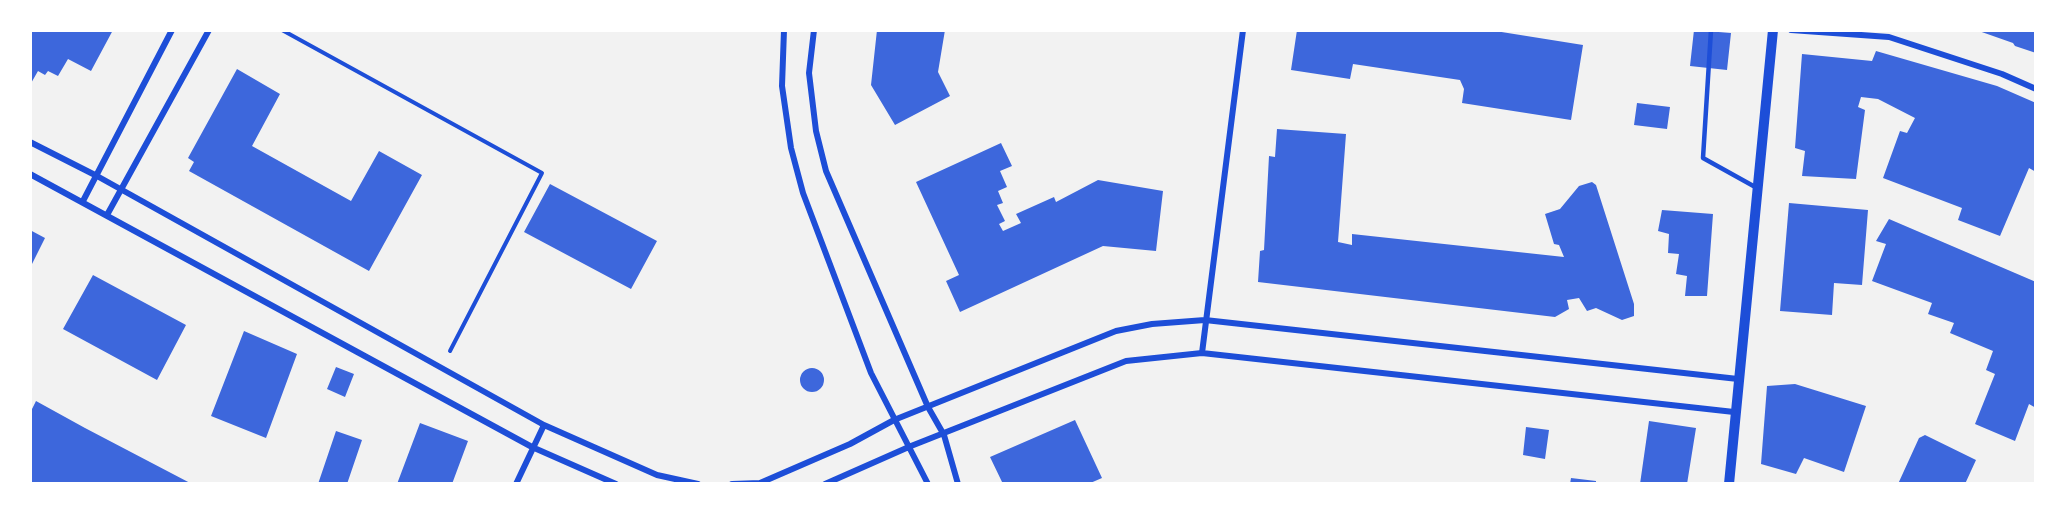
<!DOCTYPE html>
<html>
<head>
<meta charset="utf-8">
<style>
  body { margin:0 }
  #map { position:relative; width:2066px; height:514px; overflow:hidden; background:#f2f2f2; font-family:"Roboto Condensed",sans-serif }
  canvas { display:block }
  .frame { position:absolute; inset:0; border:32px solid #fff; pointer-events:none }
</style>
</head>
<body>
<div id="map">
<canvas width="2066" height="514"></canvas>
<div class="frame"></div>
</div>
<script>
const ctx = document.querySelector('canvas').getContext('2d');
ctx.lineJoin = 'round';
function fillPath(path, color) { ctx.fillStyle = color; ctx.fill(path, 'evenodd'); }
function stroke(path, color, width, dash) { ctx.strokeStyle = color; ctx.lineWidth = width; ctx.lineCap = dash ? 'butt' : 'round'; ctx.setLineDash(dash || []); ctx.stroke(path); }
const building = new Path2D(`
  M 30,30 L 113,30 L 91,71 L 68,59 L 58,76 L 48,71 L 45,75 L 38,71 L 30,85 Z
  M 877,30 L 945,30 L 938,72 L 950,96 L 895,125 L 871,85 Z
  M 1297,30 L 1489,30 L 1583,45 L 1571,120 L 1462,103 L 1464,89 L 1460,80 L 1353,64 L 1350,79 L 1291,70 Z
  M 1694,30 L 1731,33 L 1727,70 L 1690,66 Z
  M 1976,30 L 2036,30 L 2036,53 L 2015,46 L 2013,43 Z
  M 1876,51 L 1997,86 L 2036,103 L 2036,172 L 2029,168 L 2000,236 L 1958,220 L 1962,208 L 1883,178 L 1900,131 L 1907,133 L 1915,118 L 1878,99 L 1861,97 L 1858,107 L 1865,110 L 1856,179 L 1802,176 L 1805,151 L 1795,148 L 1802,54 L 1872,61 Z
  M 237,69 L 280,94 L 252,146 L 351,201 L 379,151 L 422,175 L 369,271 L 189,171 L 194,162 L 188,158 Z
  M 1637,103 L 1670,107 L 1667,129 L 1634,125 Z
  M 1277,129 L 1346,134 L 1338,242 L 1352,245 L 1352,234 L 1564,257 L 1559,245 L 1554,244 L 1545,214 L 1560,209 L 1579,186 L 1592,182 L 1596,185 L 1634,304 L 1634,316 L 1622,320 L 1596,308 L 1587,311 L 1579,298 L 1567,300 L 1569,309 L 1555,317 L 1258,282 L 1260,251 L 1264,250 L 1269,156 L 1275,157 Z
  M 1001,143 L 1012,166 L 1000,171 L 1007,187 L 998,191 L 1003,203 L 997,205 L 1005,221 L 999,224 L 1003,231 L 1021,223 L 1016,214 L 1054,197 L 1056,202 L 1098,180 L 1163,191 L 1156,251 L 1103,246 L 960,312 L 946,281 L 959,275 L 916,182 Z
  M 550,184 L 657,241 L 631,289 L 524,232 Z
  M 1789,203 L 1868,210 L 1862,285 L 1834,283 L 1832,315 L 1780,311 Z
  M 1662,210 L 1713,214 L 1707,296 L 1685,296 L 1687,276 L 1676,274 L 1679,254 L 1668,253 L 1669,234 L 1658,231 Z
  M 1889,219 L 2036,282 L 2036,408 L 2029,404 L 2015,441 L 1975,424 L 1995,374 L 1986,370 L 1993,351 L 1950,333 L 1954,323 L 1928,314 L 1932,303 L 1872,281 L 1886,244 L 1876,241 Z
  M 30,230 L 45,238 L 30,268 Z
  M 93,275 L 186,325 L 157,380 L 63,329 Z
  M 244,331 L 297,354 L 266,438 L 211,416 Z
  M 336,367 L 354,374 L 345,397 L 327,389 Z
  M800 380a12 12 0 1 1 24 0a12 12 0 1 1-24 0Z
  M 1795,384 L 1866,406 L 1844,472 L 1804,458 L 1796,474 L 1761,464 L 1767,386 Z
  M 36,401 L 85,428 L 192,484 L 30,484 L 30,413 Z
  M 1075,420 L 1102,478 L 1088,484 L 1003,484 L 990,457 Z
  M 1649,421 L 1696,428 L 1687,484 L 1640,484 Z
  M 420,423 L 468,441 L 452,484 L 397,484 Z
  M 1526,427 L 1549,430 L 1545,459 L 1523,455 Z
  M 336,431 L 362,440 L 347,484 L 318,484 Z
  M 1925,435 L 1976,460 L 1965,484 L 1898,484 L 1919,438 Z
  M 1571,478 L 1596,481 L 1596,484 L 1570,484 Z`);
const path = new Path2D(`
  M 282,30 L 542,173 L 450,351`);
const service = new Path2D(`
  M 1711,30 L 1703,158 L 1757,188`);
const minor = new Path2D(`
  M 784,30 L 782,86 L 791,148 L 803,193 L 871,373 L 928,484
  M 814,30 L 809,73 L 816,131 L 826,171 L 928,407 L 944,435 L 958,484
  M 1791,30 L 1889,37 L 2002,74 L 2036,89
  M 30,142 L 97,176 L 544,425 L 657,475 L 698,484
  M 30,174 L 532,447 L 616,484
  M 83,201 L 172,30
  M 107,215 L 209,30
  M 1202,353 L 1243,30
  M 516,484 L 544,425
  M 732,484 L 760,483 L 850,444 L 894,420 L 1116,331 L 1152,324 L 1205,320 L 1738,379
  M 825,484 L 911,446 L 1126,361 L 1202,353 L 1734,412`);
const tertiary = new Path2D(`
  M 1729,484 L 1773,30`);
fillPath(building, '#3d67dc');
stroke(path, '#1d4ed8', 4);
stroke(service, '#1d4ed8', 4.5);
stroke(minor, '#1d4ed8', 6);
stroke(tertiary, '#1d4ed8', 10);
</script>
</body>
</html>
